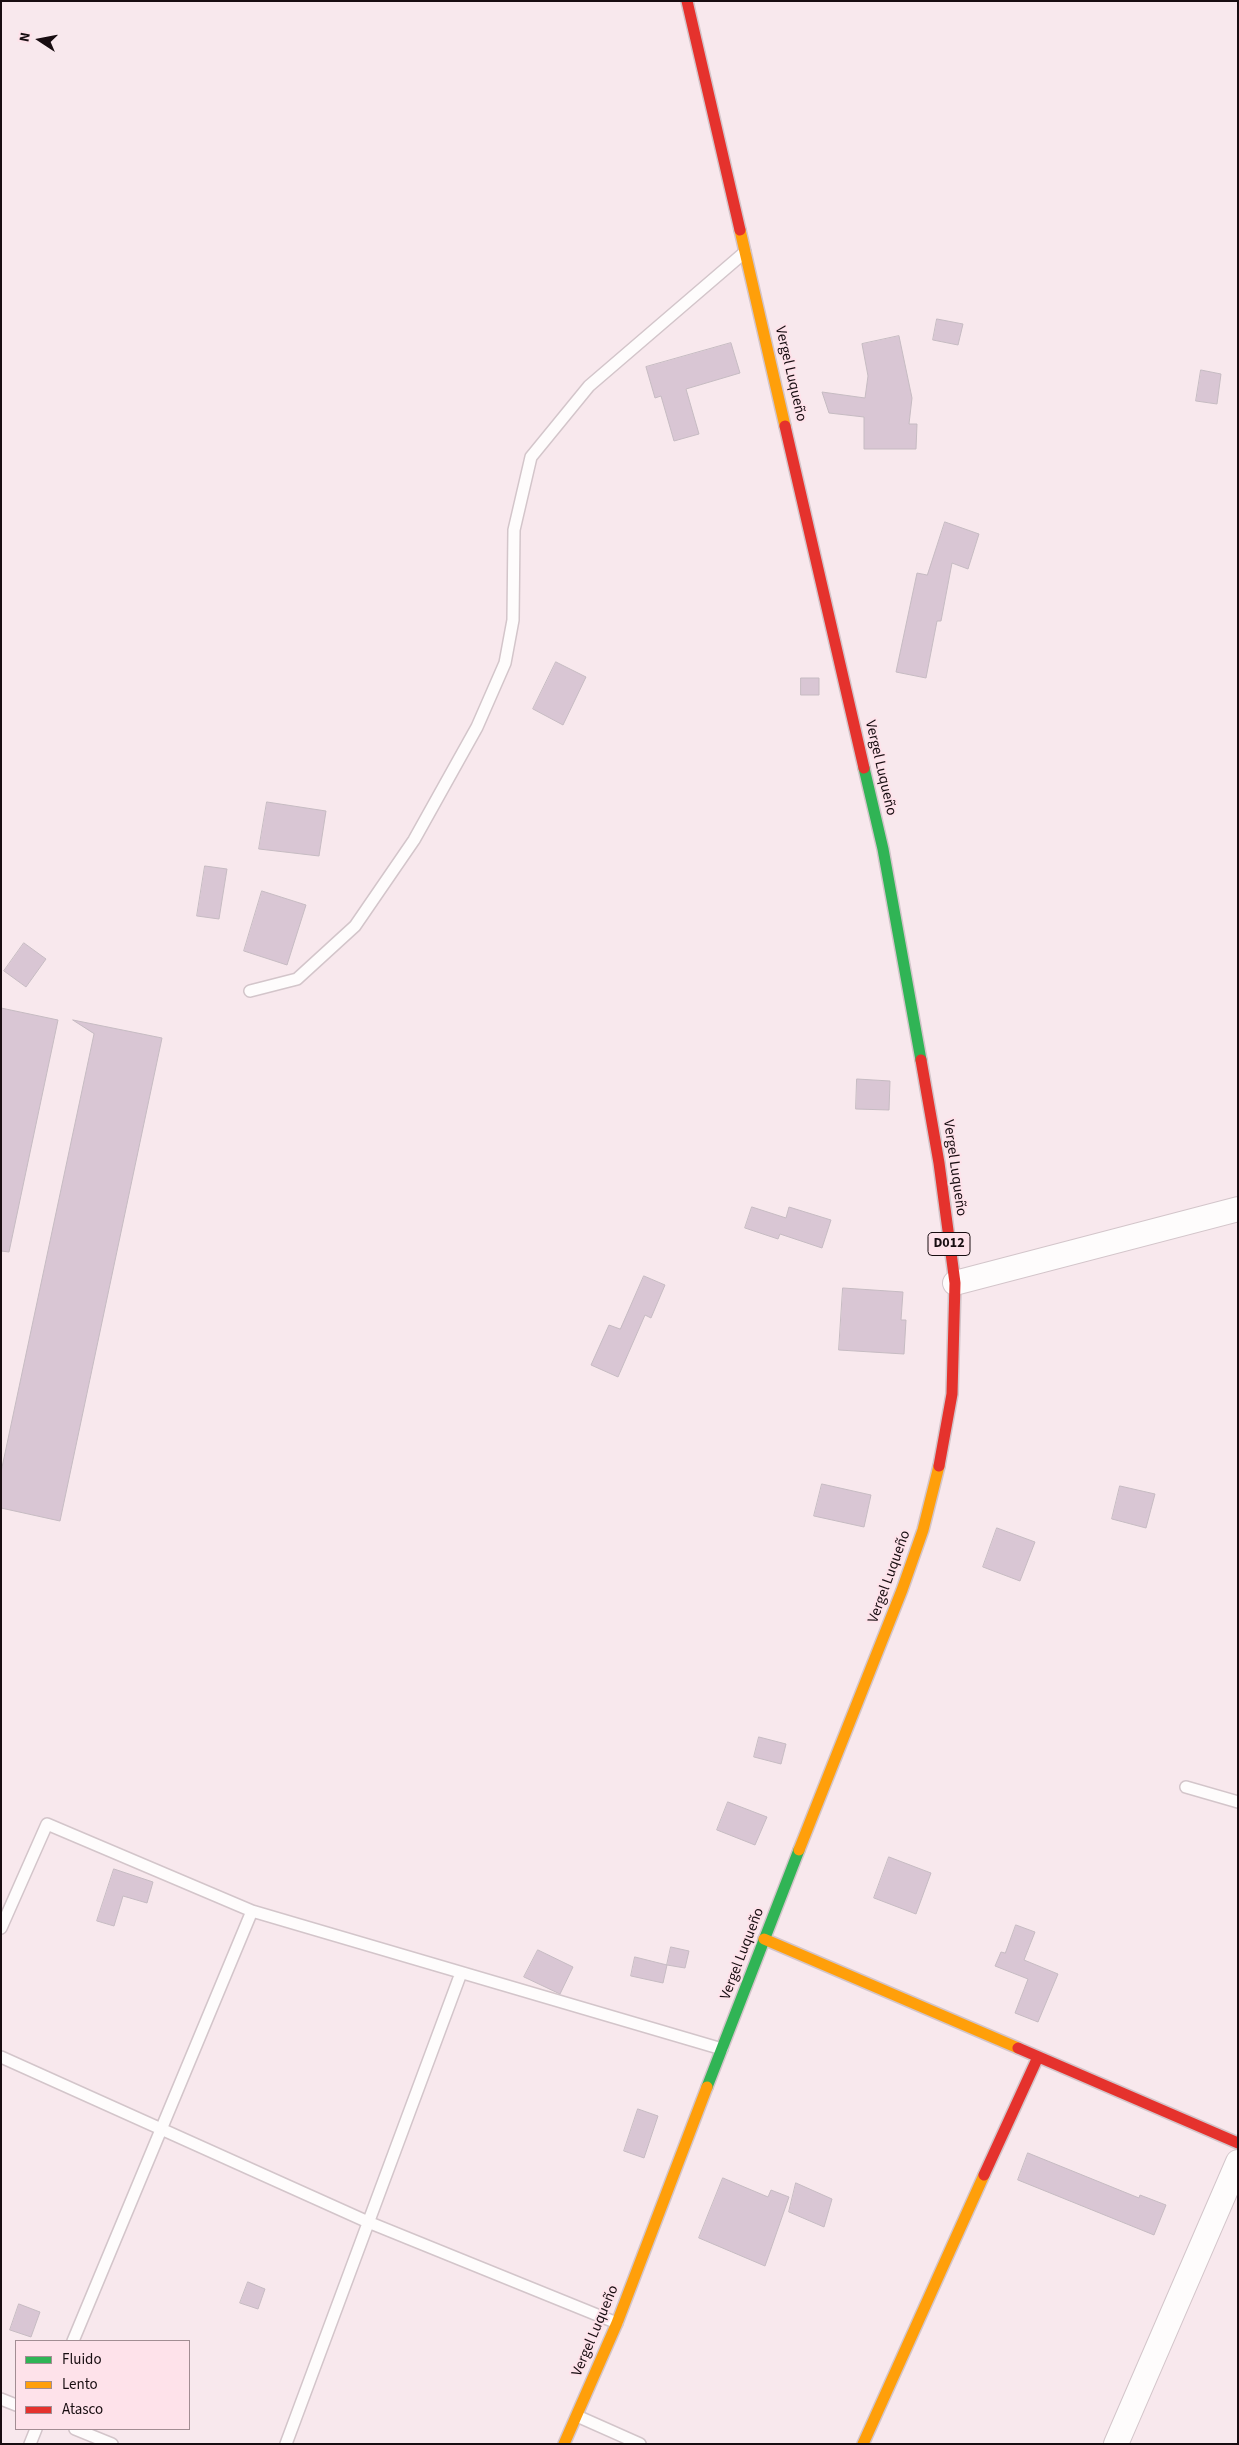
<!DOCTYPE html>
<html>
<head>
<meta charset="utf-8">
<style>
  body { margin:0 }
  #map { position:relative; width:1239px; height:2445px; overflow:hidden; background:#f8e8ed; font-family:"Source Sans 3",sans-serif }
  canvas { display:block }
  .frame { position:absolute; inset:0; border:2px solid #180d11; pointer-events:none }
  .legend { position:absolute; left:15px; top:2340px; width:175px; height:90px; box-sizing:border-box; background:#fee2ea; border:1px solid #a28d93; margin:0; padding:6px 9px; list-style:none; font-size:15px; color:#180d11 }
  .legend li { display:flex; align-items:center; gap:10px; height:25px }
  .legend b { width:25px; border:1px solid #a28d93 }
  .north { position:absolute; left:15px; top:15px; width:50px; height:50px; -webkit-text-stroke:4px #fee2ea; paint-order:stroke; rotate:281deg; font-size:14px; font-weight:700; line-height:20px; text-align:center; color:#180d11 }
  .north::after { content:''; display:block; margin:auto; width:18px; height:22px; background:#180d11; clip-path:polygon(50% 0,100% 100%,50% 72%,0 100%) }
</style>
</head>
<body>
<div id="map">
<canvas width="1239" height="2445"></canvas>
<div class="frame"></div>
<ul class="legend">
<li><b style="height:6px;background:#30b455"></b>Fluido</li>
<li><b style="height:6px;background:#ff9f0a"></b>Lento</li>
<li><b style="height:6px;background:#e5322d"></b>Atasco</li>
</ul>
<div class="north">N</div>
</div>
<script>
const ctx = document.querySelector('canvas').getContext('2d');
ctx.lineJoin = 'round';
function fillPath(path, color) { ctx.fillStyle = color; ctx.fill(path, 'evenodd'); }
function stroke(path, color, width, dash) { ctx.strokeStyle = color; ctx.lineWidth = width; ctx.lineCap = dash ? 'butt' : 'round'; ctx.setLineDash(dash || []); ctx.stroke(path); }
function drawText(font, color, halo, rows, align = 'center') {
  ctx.font = font + ' "Source Sans 3",sans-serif'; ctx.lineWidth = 4; ctx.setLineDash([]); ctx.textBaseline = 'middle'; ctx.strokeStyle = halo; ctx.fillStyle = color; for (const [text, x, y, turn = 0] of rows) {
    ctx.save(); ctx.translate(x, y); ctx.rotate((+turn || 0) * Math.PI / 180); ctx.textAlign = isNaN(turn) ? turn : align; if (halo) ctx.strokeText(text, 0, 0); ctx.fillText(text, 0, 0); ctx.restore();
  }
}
const building = new Path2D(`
  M 937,319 L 963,324 L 958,345 L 933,340 Z
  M 899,336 L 912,398 L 909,424 L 917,424 L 916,449 L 864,449 L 864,417 L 829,413 L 822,392 L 865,398 L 868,376 L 862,344 Z
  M 731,343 L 740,373 L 686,389 L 699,434 L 674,441 L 661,396 L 655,398 L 646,367 Z
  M 1201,370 L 1221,374 L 1217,404 L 1196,401 Z
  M 945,522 L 979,534 L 968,569 L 952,563 L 941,621 L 937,621 L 926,678 L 896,672 L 917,573 L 927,575 Z
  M 556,662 L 586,677 L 563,725 L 533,709 Z
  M 801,678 L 819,678 L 819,695 L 801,695 Z
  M 267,802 L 326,811 L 319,856 L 259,849 Z
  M 205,866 L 227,869 L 219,919 L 197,916 Z
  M 262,891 L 306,905 L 287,965 L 244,951 Z
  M 24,943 L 46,959 L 26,987 L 4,971 Z
  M 1,1008 L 58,1020 L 9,1252 L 1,1251 Z
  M 73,1020 L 162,1038 L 60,1521 L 1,1508 L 1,1472 L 94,1034 Z
  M 857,1079 L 890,1081 L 889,1110 L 856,1109 Z
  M 752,1207 L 786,1218 L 789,1207 L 831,1220 L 822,1248 L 780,1234 L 778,1239 L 745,1228 Z
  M 644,1276 L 665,1285 L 651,1318 L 645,1315 L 618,1377 L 591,1365 L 609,1325 L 620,1329 Z
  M 843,1288 L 903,1292 L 901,1320 L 906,1320 L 904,1354 L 839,1350 Z
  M 822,1484 L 871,1495 L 864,1527 L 814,1516 Z
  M 1120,1486 L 1155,1494 L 1146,1528 L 1112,1519 Z
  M 997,1528 L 1035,1542 L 1020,1581 L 983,1567 Z
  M 759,1737 L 786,1744 L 781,1764 L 754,1757 Z
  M 728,1802 L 767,1817 L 755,1845 L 717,1830 Z
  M 889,1857 L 931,1873 L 916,1914 L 874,1898 Z
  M 114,1869 L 153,1882 L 147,1903 L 123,1896 L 114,1926 L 97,1921 Z
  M 1016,1925 L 1035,1932 L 1024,1960 L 1058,1974 L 1038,2022 L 1015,2013 L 1028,1979 L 995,1966 L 1001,1952 L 1005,1953 Z
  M 671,1947 L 689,1951 L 685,1968 L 667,1965 Z
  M 538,1950 L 573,1967 L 560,1994 L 524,1977 Z
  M 635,1957 L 667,1965 L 663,1983 L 631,1976 Z
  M 638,2109 L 658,2116 L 644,2158 L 624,2151 Z
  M 1028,2153 L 1139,2198 L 1140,2195 L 1166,2205 L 1154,2235 L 1018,2180 Z
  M 723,2178 L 768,2197 L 771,2190 L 789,2197 L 765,2266 L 699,2238 Z
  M 796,2183 L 832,2199 L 824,2227 L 789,2212 Z
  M 248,2282 L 265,2289 L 258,2309 L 240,2303 Z
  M 19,2304 L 40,2312 L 31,2337 L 10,2330 Z`);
const lane = new Path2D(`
  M 250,991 L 297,979 L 355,926 L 414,840 L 477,727 L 505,663 L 513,620 L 514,530 L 531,457 L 589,386 L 745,252
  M 1186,1787 L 1238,1802
  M 1,1928 L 47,1824 L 252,1911 L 722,2049
  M 1,2057 L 368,2222 L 617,2323
  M 73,2341 L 252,1911
  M 1,2399 L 16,2405
  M 577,2416 L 640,2444
  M 75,2429 L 112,2444
  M 30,2444 L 36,2429
  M 286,2444 L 461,1973`);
const street = new Path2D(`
  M 955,1283 L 1238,1209
  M 1116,2444 L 1238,2162`);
const fast = new Path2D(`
  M 864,768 L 883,849 L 921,1060
  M 707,2087 L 799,1850`);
const slow = new Path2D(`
  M 740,230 L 785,426
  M 799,1850 L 902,1590 L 923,1530 L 939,1466
  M 764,1939 L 1018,2048
  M 564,2444 L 617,2323 L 707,2087
  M 863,2444 L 984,2175`);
const jam = new Path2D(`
  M 687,1 L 740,230
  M 785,426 L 864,768
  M 921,1060 L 939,1163 L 955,1283 L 952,1394 L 939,1466
  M 1018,2048 L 1238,2143
  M 984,2175 L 1038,2057`);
const shields = [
  [949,1244,42]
];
const shieldNames = [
  ["D012",949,1244]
];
const streetNames = [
  ["Vergel Luqueño",790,374,77],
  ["Vergel Luqueño",880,768,77],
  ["Vergel Luqueño",954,1168,82],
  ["Vergel Luqueño",890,1577,-70],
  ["Vergel Luqueño",743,1954,-69],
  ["Vergel Luqueño",596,2331,-67]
];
fillPath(building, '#d9c6d4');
stroke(building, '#c6bbc2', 1);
stroke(lane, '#d3c5ca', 14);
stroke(street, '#d3c5ca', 26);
stroke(fast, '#d3c5ca', 14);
stroke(slow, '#d3c5ca', 14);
stroke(jam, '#d3c5ca', 14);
stroke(lane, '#fefcfc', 11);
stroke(street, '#fefcfc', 24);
stroke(fast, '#30b455', 11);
stroke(slow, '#ff9f0a', 11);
stroke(jam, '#e5322d', 11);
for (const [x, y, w] of shields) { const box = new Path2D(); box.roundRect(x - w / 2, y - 11.5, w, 23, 4); ctx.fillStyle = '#fee2ea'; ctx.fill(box); stroke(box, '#180d11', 1); }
drawText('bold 14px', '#180d11', null, shieldNames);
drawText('15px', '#180d11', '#fee2ea', streetNames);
</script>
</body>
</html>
